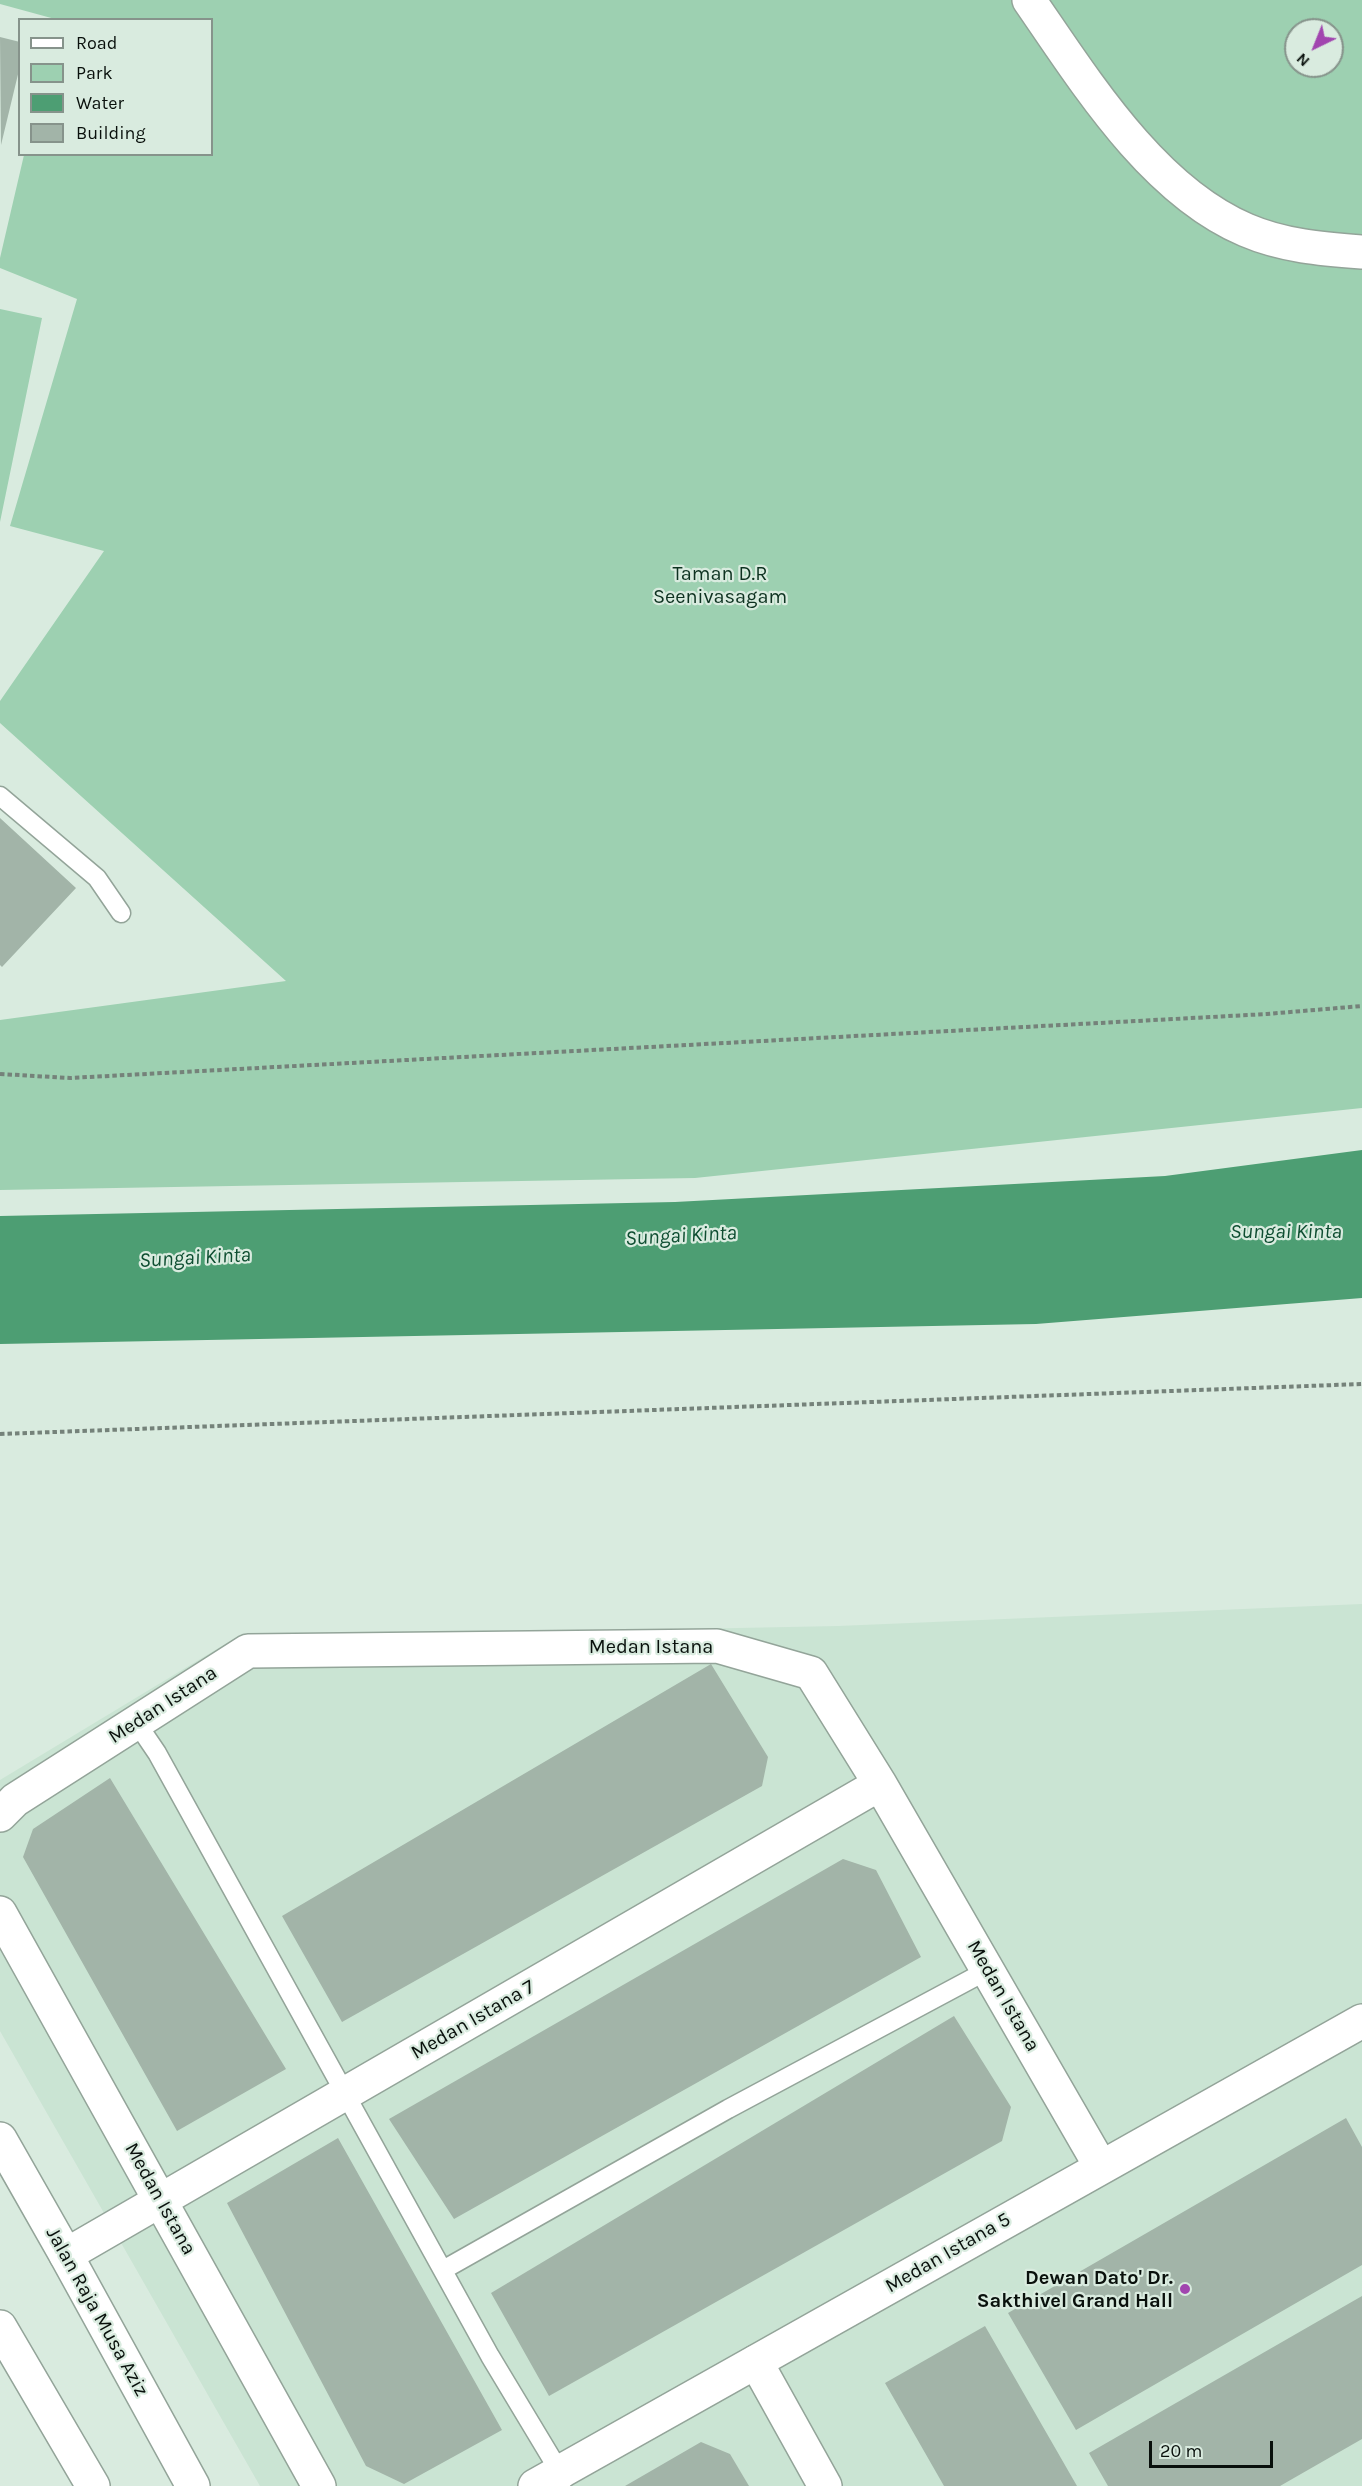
<!DOCTYPE html>
<html>
<head>
<meta charset="utf-8">
<style>
  body { margin:0 }
  #map { position:relative; width:1362px; height:2486px; overflow:hidden; background:#d9ebdf; font-family:Karla,sans-serif }
  canvas { display:block }
  .legend { position:absolute; left:18px; top:18px; width:195px; height:138px; box-sizing:border-box; background:#d9ebdf; border:2px solid #86938b; margin:0; padding:8px 10px; list-style:none; font-size:18px; color:#09100c }
  .legend li { display:flex; align-items:center; gap:12px; height:30px }
  .legend b { width:30px; border:2px solid #86938b }
  .north { position:absolute; left:1284px; top:18px; width:60px; height:60px; box-sizing:border-box; background:#d9ebdf; border:2px solid #86938b; border-radius:50%; rotate:223deg; font-size:16px; font-weight:700; line-height:24px; text-align:center; color:#09100c }
  .north::after { content:''; display:block; margin:auto; width:21px; height:27px; background:#a145af; clip-path:polygon(50% 0,100% 100%,50% 72%,0 100%) }
  .scale { position:absolute; left:1149px; top:2441px; width:124px; height:27px; box-sizing:border-box; border:3px solid #09100c; border-top:0; padding-left:8px; font-size:18px; line-height:21px; white-space:nowrap; color:#09100c; -webkit-text-stroke:4px #d9ebdf; paint-order:stroke }
</style>
</head>
<body>
<div id="map">
<canvas width="1362" height="2486"></canvas>
<ul class="legend">
<li><b style="height:8px;background:#fff"></b>Road</li>
<li><b style="height:16px;background:#9dd0b1"></b>Park</li>
<li><b style="height:16px;background:#4d9e73"></b>Water</li>
<li><b style="height:16px;background:#a2b4a8"></b>Building</li>
</ul>
<div class="north">N</div>
<div class="scale">20 m</div>
</div>
<script>
const ctx = document.querySelector('canvas').getContext('2d');
ctx.lineJoin = 'round';
function fillPath(path, color) { ctx.fillStyle = color; ctx.fill(path, 'evenodd'); }
function stroke(path, color, width, dash) { ctx.strokeStyle = color; ctx.lineWidth = width; ctx.lineCap = dash ? 'butt' : 'round'; ctx.setLineDash(dash || []); ctx.stroke(path); }
function drawText(font, color, halo, rows, align = 'center') {
  ctx.font = font + ' Karla,sans-serif'; ctx.lineWidth = 4.5; ctx.setLineDash([]); ctx.textBaseline = 'middle'; ctx.strokeStyle = halo; ctx.fillStyle = color; for (const [text, x, y, turn = 0] of rows) {
    ctx.save(); ctx.translate(x, y); ctx.rotate((+turn || 0) * Math.PI / 180); ctx.textAlign = isNaN(turn) ? turn : align; if (halo) ctx.strokeText(text, 0, 0); ctx.fillText(text, 0, 0); ctx.restore();
  }
}
const built = new Path2D(`
  M 1362,1604 L 1362,2486 L 260,2486 L 0,2031 L 0,1780 L 235,1638 L 838,1626 Z`);
const green = new Path2D(`
  M 0,0 L 1362,0 L 1362,1108 L 695,1178 L 0,1190 L 0,1020 L 286,981 L 0,723 L 0,701 L 104,551 L 10,526 L 77,299 L 0,268 L 0,258 L 24,155 L 212,154 L 212,20 L 55,19 L 0,4 ZM 1296,30 L 1332,30 L 1332,66 L 1296,66 Z
  M 0,309 L 42,318 L 0,522 Z`);
const water = new Path2D(`
  M 1362,1150 L 1362,1298 L 1036,1324 L 0,1344 L 0,1216 L 675,1202 L 1165,1176 Z`);
const building = new Path2D(`
  M 0,37 L 20,42 L 20,66 L 1,145 Z
  M 0,818 L 76,888 L 2,967 L 0,965 Z
  M 711,1664 L 768,1757 L 762,1786 L 342,2022 L 282,1916 Z
  M 110,1778 L 286,2069 L 177,2131 L 23,1857 L 33,1829 Z
  M 843,1859 L 876,1870 L 921,1957 L 454,2219 L 389,2119 Z
  M 954,2016 L 1011,2107 L 1002,2141 L 549,2396 L 491,2293 Z
  M 1346,2118 L 1362,2147 L 1362,2265 L 1076,2430 L 1008,2313 Z
  M 338,2138 L 502,2430 L 404,2484 L 366,2466 L 227,2203 Z
  M 1362,2296 L 1362,2439 L 1280,2486 L 1108,2486 L 1089,2453 Z
  M 985,2326 L 1077,2486 L 944,2486 L 885,2383 Z
  M 701,2442 L 730,2454 L 749,2486 L 625,2486 Z`);
const path = new Path2D(`
  M 0,1074 L 70,1078 L 1267,1014 L 1362,1006
  M 0,1434 L 1362,1384`);
const lane = new Path2D(`
  M 0,796 L 97,878 L 121,913
  M 136,1722 L 157,1753 L 490,2356 L 564,2479
  M 443,2270 L 728,2109 L 988,1970`);
const street = new Path2D(`
  M 1029,0 C 1085,81 1152,190 1246,230 C 1283,246 1322,249 1362,252
  M 0,1815 L 15,1800 L 248,1651 L 717,1646 L 811,1673 L 880,1784 L 1101,2167
  M 0,1913 L 319,2486
  M 66,2255 L 880,1784
  M 756,2362 L 825,2486`);
const secondary = new Path2D(`
  M 0,2139 L 66,2255 L 193,2486
  M 0,2327 L 93,2486
  M 535,2486 L 1362,2021`);
const markers = [
  [1185,2289,6,"#a145af"]
];
const parkNames = [
  ["Taman D.R",720,574],
  ["Seenivasagam",720,597]
];
const streetNames = [
  ["Medan Istana",651,1647],
  ["Medan Istana",163,1705,-33],
  ["Medan Istana",1003,1996,60],
  ["Medan Istana 7",473,2020,-30],
  ["Medan Istana",160,2199,61],
  ["Medan Istana 5",948,2253,-30],
  ["Jalan Raja Musa Aziz",97,2312,61]
];
const poiNames = [
  ["Dewan Dato' Dr.",1173,2278],
  ["Sakthivel Grand Hall",1173,2301]
];
const waterNames = [
  ["Sungai Kinta",1286,1232],
  ["Sungai Kinta",681,1236,-3],
  ["Sungai Kinta",195,1258,-3]
];
fillPath(built, '#cae4d3');
fillPath(green, '#9dd0b1');
fillPath(water, '#4d9e73');
fillPath(building, '#a2b4a8');
stroke(lane, '#93a499', 21);
stroke(street, '#93a499', 36);
stroke(secondary, '#93a499', 36);
stroke(path, '#75827a', 4, [4.5, 3]);
stroke(lane, '#fff', 18);
stroke(street, '#fff', 33);
stroke(secondary, '#fff', 33);
for (const [x, y, r, color] of markers) { const dot = new Path2D(); dot.arc(x, y, r, 0, 2 * Math.PI); ctx.fillStyle = color; ctx.fill(dot); stroke(dot, '#d9ebdf', 2); }
drawText('20px', '#0d3220', '#d9ebdf', parkNames);
drawText('20px', '#09100c', '#d9ebdf', streetNames);
drawText('bold 20px', '#09100c', '#d9ebdf', poiNames, 'right');
drawText('italic 21px', '#0e4e31', '#d9ebdf', waterNames);
</script>
</body>
</html>
